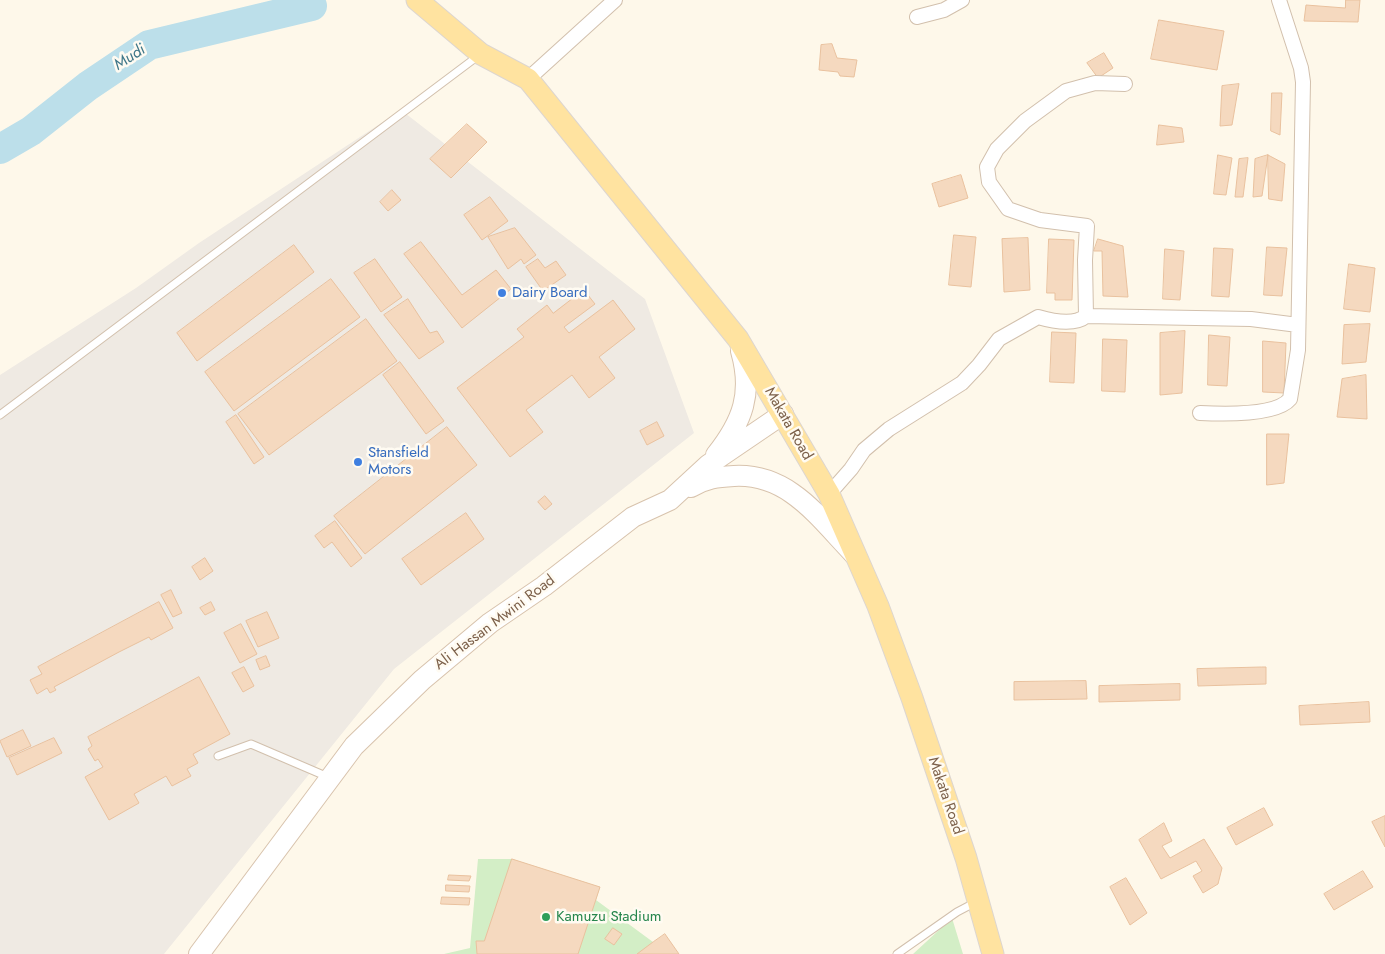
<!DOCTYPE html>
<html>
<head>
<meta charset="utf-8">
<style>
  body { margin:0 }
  canvas { display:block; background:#fef8ea }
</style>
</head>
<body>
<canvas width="1385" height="954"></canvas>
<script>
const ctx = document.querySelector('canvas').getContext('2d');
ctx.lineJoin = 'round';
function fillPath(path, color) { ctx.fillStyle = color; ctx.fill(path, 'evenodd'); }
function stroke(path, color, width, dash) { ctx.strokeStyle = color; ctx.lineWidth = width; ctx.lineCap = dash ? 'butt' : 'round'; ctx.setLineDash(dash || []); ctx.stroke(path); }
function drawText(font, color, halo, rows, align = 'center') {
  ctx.font = font + ' Jost,sans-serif'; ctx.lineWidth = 5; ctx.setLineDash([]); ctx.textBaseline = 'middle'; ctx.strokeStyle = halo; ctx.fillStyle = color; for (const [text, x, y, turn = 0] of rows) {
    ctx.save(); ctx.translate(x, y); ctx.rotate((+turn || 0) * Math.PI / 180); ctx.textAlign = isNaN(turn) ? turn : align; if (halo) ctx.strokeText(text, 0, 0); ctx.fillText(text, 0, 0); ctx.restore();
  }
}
const industrial = new Path2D(`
  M 401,110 L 645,299 L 694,433 L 394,669 L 164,954 L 0,954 L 0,375 L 136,288 L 199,243 Z`);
const green = new Path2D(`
  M 478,859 L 512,859 L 600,887 L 596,900 L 653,942 L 679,954 L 444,954 L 470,948 Z
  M 952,918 L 963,954 L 913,954 Z`);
const river = new Path2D(`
  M 0,149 L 31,131 L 88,86 L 149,45 L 312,6`);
const building = new Path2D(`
  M 1346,0 L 1360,0 L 1358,22 L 1304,21 L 1306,5 L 1345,8 Z
  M 1159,20 L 1224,31 L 1217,70 L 1151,59 Z
  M 832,44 L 837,58 L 857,60 L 854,77 L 840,76 L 838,72 L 819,70 L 821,45 Z
  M 1104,53 L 1113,68 L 1098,78 L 1087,63 Z
  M 1239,84 L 1232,125 L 1220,126 L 1222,86 Z
  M 1272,93 L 1282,93 L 1280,135 L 1271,131 Z
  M 467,124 L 487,142 L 451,178 L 430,159 Z
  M 1159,125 L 1182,128 L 1184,142 L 1157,145 Z
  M 1218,155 L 1232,158 L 1226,195 L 1214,194 Z
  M 1268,155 L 1262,196 L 1253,197 L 1255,159 Z
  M 1268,155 L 1285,164 L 1282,201 L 1269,199 Z
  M 1248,158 L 1243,197 L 1235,197 L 1239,159 Z
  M 961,175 L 968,198 L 939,207 L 932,184 Z
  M 392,190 L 401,200 L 388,211 L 380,202 Z
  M 490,197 L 508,221 L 482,240 L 464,215 Z
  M 515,228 L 536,255 L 524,264 L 521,259 L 508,269 L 488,237 Z
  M 954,235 L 976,237 L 971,287 L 949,285 Z
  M 1028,238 L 1030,290 L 1004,292 L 1002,239 Z
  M 1049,239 L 1074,240 L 1072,300 L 1055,300 L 1055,293 L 1047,293 Z
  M 1098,239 L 1123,246 L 1128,297 L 1103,296 L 1102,251 L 1094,251 Z
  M 421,242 L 462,295 L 496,270 L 511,289 L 462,328 L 404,254 Z
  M 294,245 L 314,272 L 197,361 L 177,333 Z
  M 1267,247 L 1287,248 L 1282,296 L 1264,295 Z
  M 1214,248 L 1233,249 L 1229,297 L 1212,296 Z
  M 1165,249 L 1184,251 L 1180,300 L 1163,299 Z
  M 375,259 L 402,297 L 381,312 L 354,273 Z
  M 538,259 L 545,268 L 556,261 L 566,275 L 543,291 L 526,267 Z
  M 1349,264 L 1375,268 L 1370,312 L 1344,309 Z
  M 331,279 L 360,317 L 234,411 L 205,372 Z
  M 584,290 L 595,304 L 564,327 L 569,333 L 613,300 L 635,329 L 599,357 L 615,378 L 589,398 L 572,375 L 526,410 L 543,432 L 510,457 L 457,388 L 524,337 L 517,329 L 547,305 L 553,313 Z
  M 408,299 L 430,333 L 437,331 L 444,342 L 419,359 L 384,315 Z
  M 366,319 L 397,361 L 269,455 L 238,414 Z
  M 1370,324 L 1366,362 L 1342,364 L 1344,325 Z
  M 1185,331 L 1182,393 L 1160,395 L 1160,333 Z
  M 1052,332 L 1076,333 L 1074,383 L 1050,382 Z
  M 1209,335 L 1230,337 L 1227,386 L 1208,385 Z
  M 1103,339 L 1127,340 L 1125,392 L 1102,391 Z
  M 1263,341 L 1286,343 L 1284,393 L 1263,392 Z
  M 400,362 L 444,421 L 426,434 L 383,375 Z
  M 1366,375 L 1367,419 L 1337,417 L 1342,379 Z
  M 236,415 L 264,457 L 254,464 L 226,422 Z
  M 657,422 L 664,436 L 647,445 L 640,431 Z
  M 447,427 L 477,465 L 365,554 L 334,516 Z
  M 1267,434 L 1289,434 L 1284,483 L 1267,485 Z
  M 545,496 L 552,504 L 545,510 L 538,502 Z
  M 466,513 L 484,539 L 421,585 L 402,559 Z
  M 335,521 L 362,558 L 351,567 L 332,542 L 324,548 L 315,536 Z
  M 205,558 L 213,571 L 200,580 L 192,567 Z
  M 171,590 L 182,613 L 173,617 L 161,595 Z
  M 159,602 L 173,628 L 151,640 L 149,637 L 119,652 L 54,687 L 56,690 L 50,693 L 47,688 L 37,694 L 30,680 L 42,674 L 38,667 Z
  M 211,602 L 215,610 L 205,615 L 200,608 Z
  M 267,612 L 279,638 L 258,647 L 246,621 Z
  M 241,624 L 257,654 L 240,663 L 224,633 Z
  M 266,656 L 270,666 L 260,670 L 256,660 Z
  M 244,667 L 254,686 L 243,692 L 232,673 Z
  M 1262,667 L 1266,667 L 1266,684 L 1198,686 L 1197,669 Z
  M 199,677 L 230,734 L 193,754 L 198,763 L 187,769 L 191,776 L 172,786 L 166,776 L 134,794 L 139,803 L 109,820 L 85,777 L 103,767 L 98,759 L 95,761 L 88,749 L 92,746 L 88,737 Z
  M 1086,681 L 1087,699 L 1014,700 L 1014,682 Z
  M 1180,684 L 1180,700 L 1099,702 L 1099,686 Z
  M 1369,702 L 1370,722 L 1300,725 L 1299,706 Z
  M 23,730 L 31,746 L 7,757 L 0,741 Z
  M 54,738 L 62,753 L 17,775 L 9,758 Z
  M 1264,808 L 1273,825 L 1236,845 L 1227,828 Z
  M 1385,816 L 1385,847 L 1372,822 Z
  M 1164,823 L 1172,841 L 1162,846 L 1170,858 L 1204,839 L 1222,868 L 1218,884 L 1203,893 L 1193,876 L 1202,871 L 1196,861 L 1161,879 L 1139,840 Z
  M 512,859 L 600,887 L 578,954 L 477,954 L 476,941 L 484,941 Z
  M 1363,871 L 1373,887 L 1334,910 L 1324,894 Z
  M 449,875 L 471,876 L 469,881 L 448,880 Z
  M 1126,878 L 1147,913 L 1130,925 L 1110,887 Z
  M 446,885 L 470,886 L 469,892 L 446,891 Z
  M 442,897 L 470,898 L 469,905 L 441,904 Z
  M 613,928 L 622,934 L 614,945 L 605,939 Z
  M 665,934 L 679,954 L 637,954 L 653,942 Z`);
const lane = new Path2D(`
  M 0,415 L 478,56
  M 218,756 L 251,744 L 328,777
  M 897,954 L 957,912 L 976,902`);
const street = new Path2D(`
  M 917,17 L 944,10 L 962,0
  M 528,79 L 615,0
  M 1086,316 L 1085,260 L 1087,226 L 1040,220 L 1008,209 L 989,182 L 987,167 L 997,149 L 1025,121 L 1066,91 L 1095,83 L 1125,84
  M 1200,413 C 1221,414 1276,416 1290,399 L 1298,350 L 1303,82 L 1301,68 L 1279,0
  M 829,494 L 851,469 L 864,450 L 889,429 L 962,383 L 979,365 L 999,339 L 1038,317 C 1052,321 1074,326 1086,316 L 1251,319 L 1298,325`);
const secondary = new Path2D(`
  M 716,455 C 743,421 753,393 741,351
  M 691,487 C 706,478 717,477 734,476 C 789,473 819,518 854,554
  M 199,954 L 354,746 L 422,680 L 490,623 L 544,586 L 633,517 L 670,500 L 708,465 L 783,414`);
const primary = new Path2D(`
  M 417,0 L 481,54 L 528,79 L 738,339 L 829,494 L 878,606 L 912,698 L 966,858 L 993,954`);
const markers = [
  [502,293,5,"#3f7fe0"],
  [358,462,5,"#3f7fe0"],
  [546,917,5,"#2e9e5b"]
];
const shopNames = [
  ["Dairy Board",512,293],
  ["Stansfield",368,453],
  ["Motors",368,470]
];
const streetNames = [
  ["Makata Road",788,424,60],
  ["Ali Hassan Mwini Road",495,623,-37],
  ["Makata Road",945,796,71]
];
const leisureNames = [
  ["Kamuzu Stadium",556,917]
];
const waterNames = [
  ["Mudi",130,58,-33]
];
fillPath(industrial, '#efeae3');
fillPath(green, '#d3eec6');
stroke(river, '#bcdfea', 30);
fillPath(building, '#f5d9bf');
stroke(building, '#e9c19e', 1);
stroke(lane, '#d2c0ad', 9);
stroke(street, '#d2c0ad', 16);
stroke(secondary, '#d8c3ad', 22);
stroke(primary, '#ddd6d0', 23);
stroke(lane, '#fff', 7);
stroke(street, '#fff', 14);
stroke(secondary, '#fff', 20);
stroke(primary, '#ffe3a0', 21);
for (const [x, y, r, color] of markers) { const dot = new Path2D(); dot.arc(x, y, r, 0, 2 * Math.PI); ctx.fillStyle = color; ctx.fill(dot); stroke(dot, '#fffbf2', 2); }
drawText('15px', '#366cbe', '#fffbf2', shopNames, 'left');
drawText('15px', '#7c604a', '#fffbf2', streetNames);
drawText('15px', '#27864d', '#fffbf2', leisureNames, 'left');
drawText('italic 16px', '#3f7789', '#fffbf2', waterNames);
</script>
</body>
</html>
